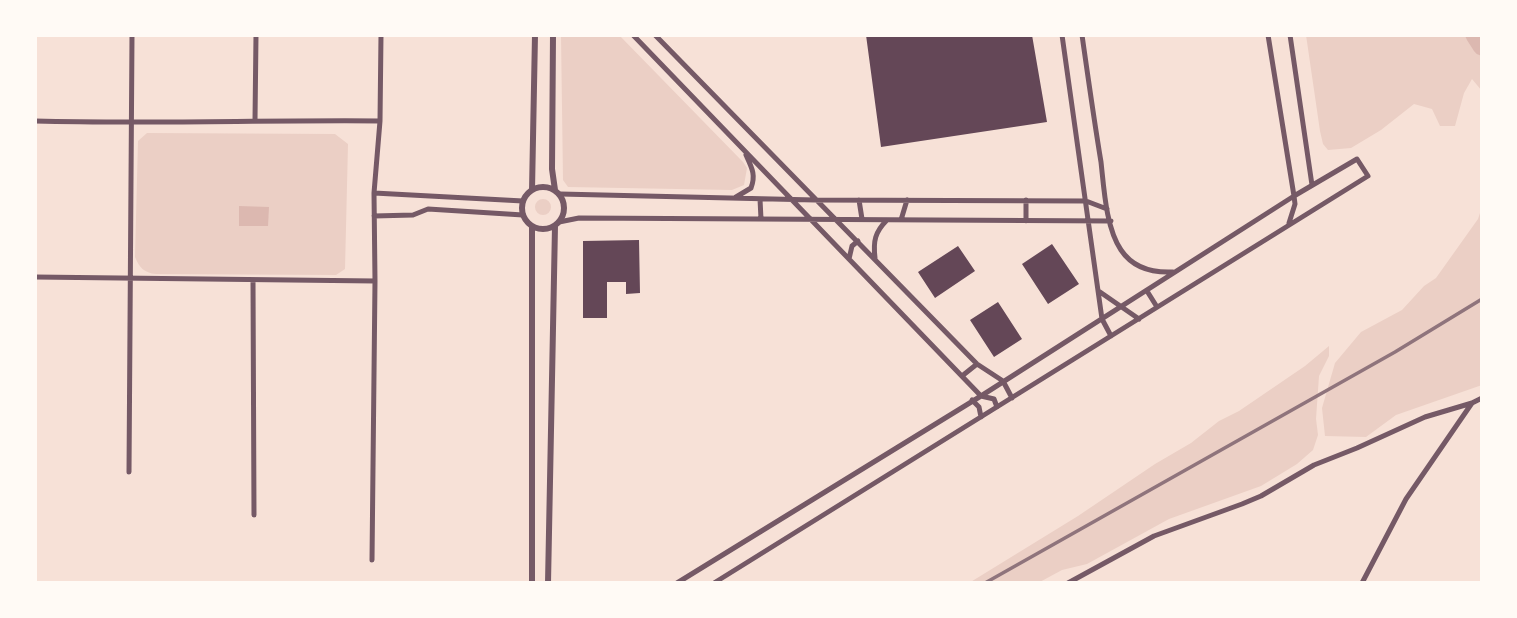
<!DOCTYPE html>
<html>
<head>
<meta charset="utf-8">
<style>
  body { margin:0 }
  #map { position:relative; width:1517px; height:618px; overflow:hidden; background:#f7e1d7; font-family:Georgia,serif }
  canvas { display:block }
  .frame { position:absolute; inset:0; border:37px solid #fffaf5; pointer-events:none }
</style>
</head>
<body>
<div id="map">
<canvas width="1517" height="618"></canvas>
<div class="frame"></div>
</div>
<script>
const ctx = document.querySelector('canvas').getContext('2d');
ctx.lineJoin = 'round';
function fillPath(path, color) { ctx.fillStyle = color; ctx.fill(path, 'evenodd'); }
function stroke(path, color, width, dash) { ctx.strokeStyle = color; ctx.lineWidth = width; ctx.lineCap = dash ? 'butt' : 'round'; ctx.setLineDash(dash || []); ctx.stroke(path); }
const green = new Path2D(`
  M 561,35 L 619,35 L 743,162 L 747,168 L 744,185 L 732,190 L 568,187 L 563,180 Z
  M 1306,35 L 1482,35 L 1482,91 L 1472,79 L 1464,93 L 1455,126 L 1440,126 L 1432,109 L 1414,104 L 1381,130 L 1351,148 L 1328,150 L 1323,144 L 1320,131 Z
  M 147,133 L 335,134 L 348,144 L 345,269 L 336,275 L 156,274 C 144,273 139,267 135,257 L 138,141 Z
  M535 207a8 8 0 1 1 16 0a8 8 0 1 1-16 0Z
  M 1482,207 L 1482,385 L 1396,415 L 1366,437 L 1325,436 L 1322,408 L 1335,363 L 1361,332 L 1402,310 L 1424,286 L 1436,278 L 1478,219 Z
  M 1329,346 L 1329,356 L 1319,376 L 1316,419 L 1318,435 L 1313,450 L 1297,464 L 1261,486 L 1169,519 L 1087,564 L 1062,570 L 1038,583 L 969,583 L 1078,516 L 1155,464 L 1191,443 L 1219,421 L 1239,411 L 1305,366 Z`);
const water = new Path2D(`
  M 239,206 L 269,207 L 268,226 L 239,226 Z`);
const river = new Path2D(`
  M 1475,35 L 1482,46`);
const building = new Path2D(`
  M 866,35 L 1032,35 L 1047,122 L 881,147 Z
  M 639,240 L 640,293 L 626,294 L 626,282 L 607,282 L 607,318 L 583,318 L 583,241 Z
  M 1052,244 L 1079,284 L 1048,304 L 1022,264 Z
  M 958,246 L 975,271 L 935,298 L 918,272 Z
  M 998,302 L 1022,339 L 994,357 L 970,320 Z`);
const minor = new Path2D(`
  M 633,35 L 981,396 L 994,399 L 997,407
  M 655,35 L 977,364 L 1003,381 L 1012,398
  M 1062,35 L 1102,319 L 1111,336
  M 1082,35 C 1088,77 1094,120 1101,162 C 1104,189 1106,228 1121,250 C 1133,268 1152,273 1173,272
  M 1268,35 L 1294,196 L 1295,204 L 1289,223
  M 1290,35 L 1312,185
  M 255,120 L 256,35
  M 35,121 C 150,124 265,120 380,121
  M 374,193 L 523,201
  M 560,194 L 815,200 L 1086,201 L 1107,209
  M 736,197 L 751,188 C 756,175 752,168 746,155
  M 760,199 L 761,219
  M 859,200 L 862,219
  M 1026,200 L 1026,221
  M 374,216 L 413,215 L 428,209 L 523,215
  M 901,220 L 907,200
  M 559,222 L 579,218 L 1111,221
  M 875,258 C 873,241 875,232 887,220
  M 849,259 L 852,246 L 858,241
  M 35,277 L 375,281
  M 253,280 L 254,515
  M 1147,291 L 1157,307
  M 1100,292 L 1139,319
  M 962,376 L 977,364
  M 972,400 L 979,407 L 981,417
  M 129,472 L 132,35
  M 372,560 L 375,281 L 374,193 L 380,121 L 381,35
  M 677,583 L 981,396 L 1294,196 L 1357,159 L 1368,176 L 714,583
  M 1068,583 L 1154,536 L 1242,504 L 1261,496 L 1314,465 L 1357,448 L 1425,417 L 1472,403
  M 1362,583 L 1406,499 L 1472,403 L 1482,398`);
const tertiary = new Path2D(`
  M 553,35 L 552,169 L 555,190
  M522 208a21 21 0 1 1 42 0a21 21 0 1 1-42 0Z
  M 532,190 L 535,35
  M 532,226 L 532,583
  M 548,583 L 555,226`);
const rail = new Path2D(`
  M 985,583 L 1395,352 L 1482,299`);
fillPath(green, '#ebcfc5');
fillPath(water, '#dcb8b0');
stroke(river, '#dcb8b0', 19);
fillPath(building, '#644757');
stroke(minor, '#755966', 5);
stroke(tertiary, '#755966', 6);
stroke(rail, '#8f747c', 3.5);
</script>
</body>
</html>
